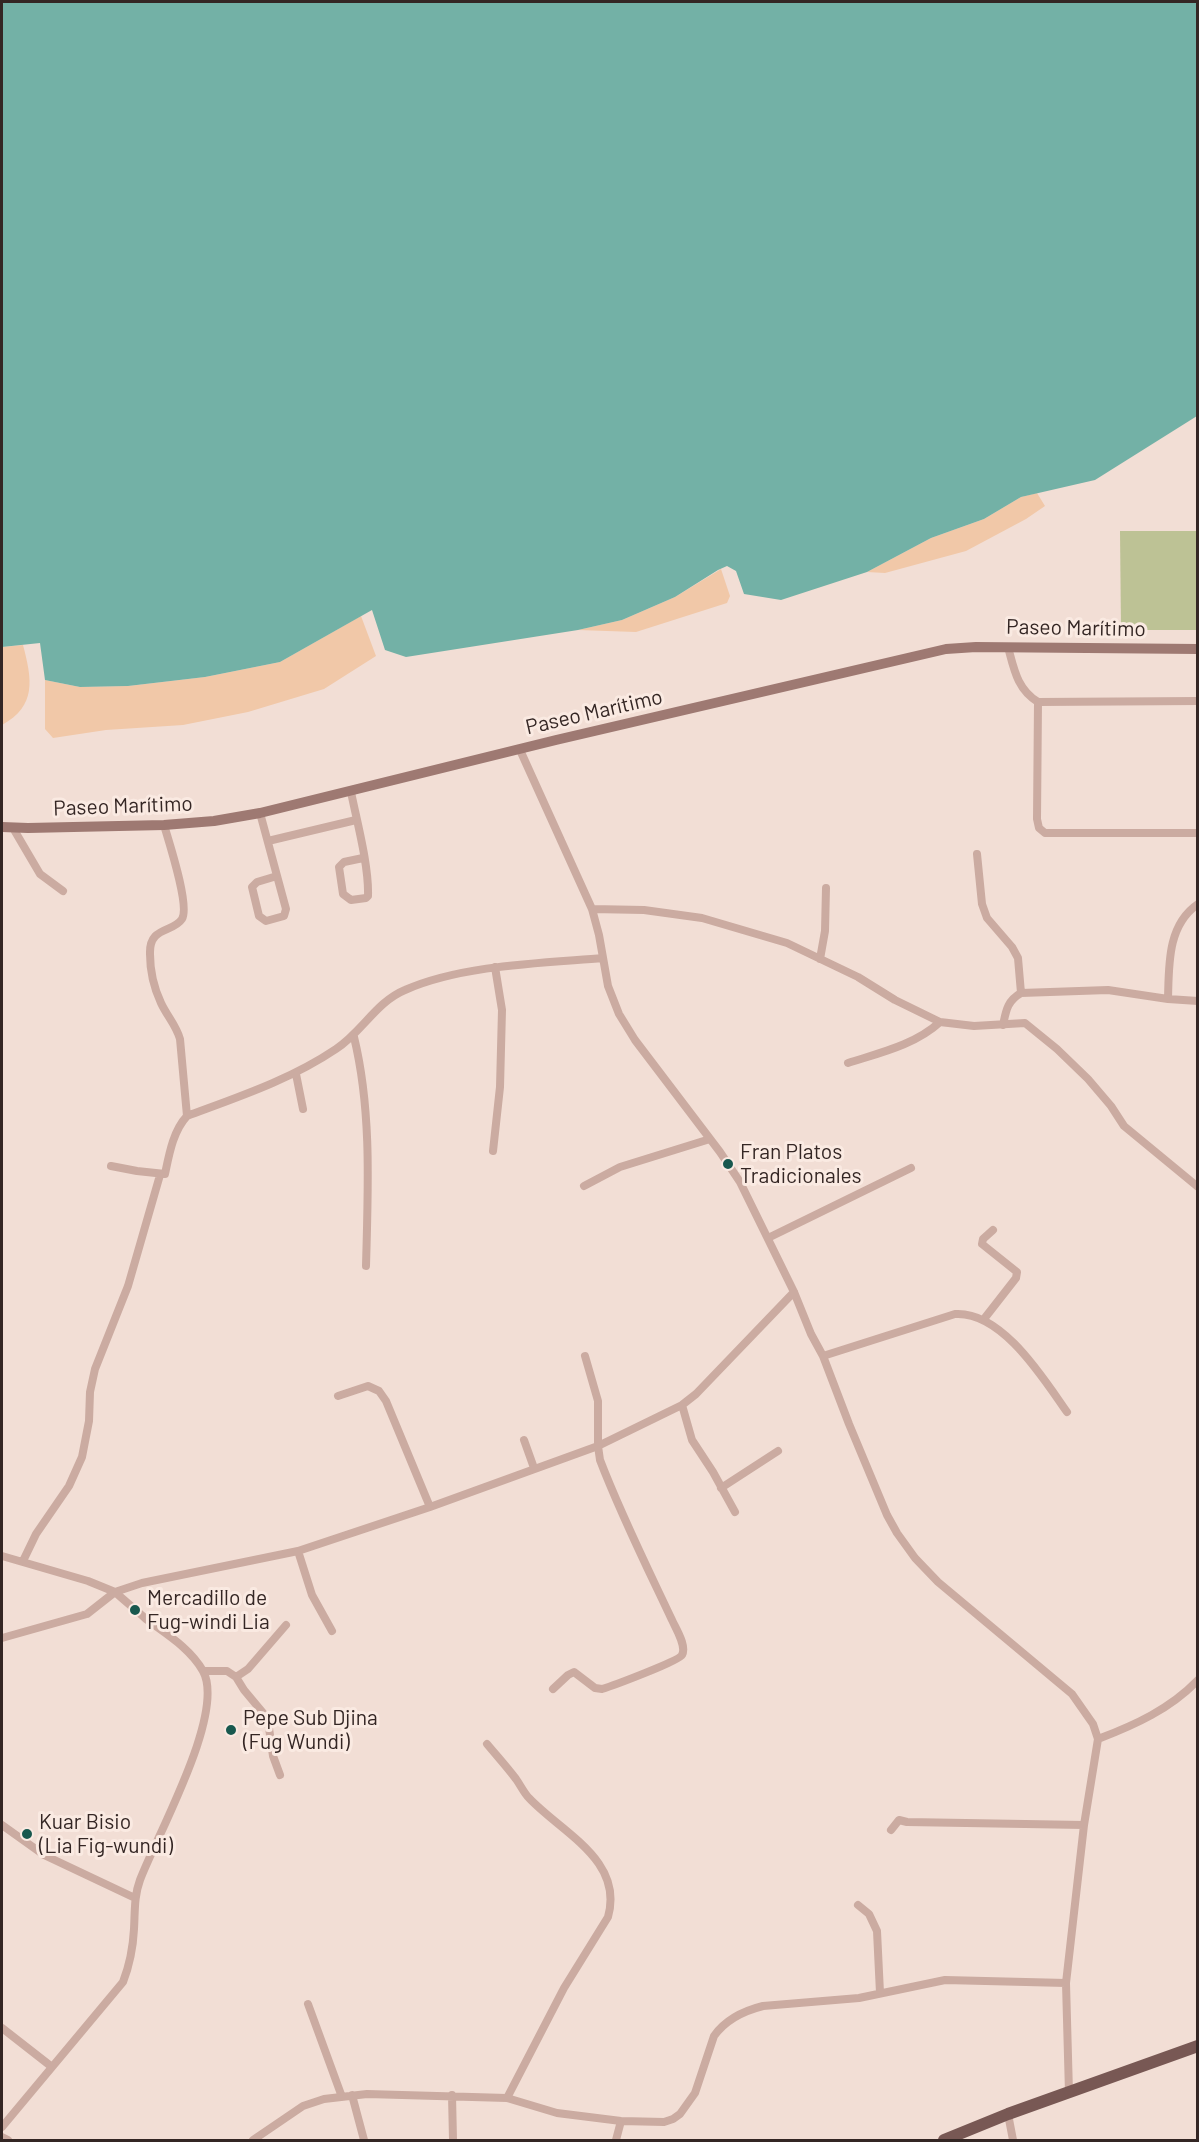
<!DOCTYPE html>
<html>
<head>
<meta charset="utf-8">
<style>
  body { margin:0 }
  #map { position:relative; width:1199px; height:2142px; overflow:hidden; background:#f2ded5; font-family:Barlow,sans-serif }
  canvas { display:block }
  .frame { position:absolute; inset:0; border:3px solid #342624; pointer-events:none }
</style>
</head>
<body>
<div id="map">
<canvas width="1199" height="2142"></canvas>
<div class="frame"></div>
</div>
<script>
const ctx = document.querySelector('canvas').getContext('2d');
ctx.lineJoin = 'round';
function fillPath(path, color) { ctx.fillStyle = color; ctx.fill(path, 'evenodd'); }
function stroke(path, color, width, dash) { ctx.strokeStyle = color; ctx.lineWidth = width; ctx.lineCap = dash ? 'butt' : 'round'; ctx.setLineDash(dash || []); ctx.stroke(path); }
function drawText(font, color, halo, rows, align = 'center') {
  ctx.font = font + ' Barlow,sans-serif'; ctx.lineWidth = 6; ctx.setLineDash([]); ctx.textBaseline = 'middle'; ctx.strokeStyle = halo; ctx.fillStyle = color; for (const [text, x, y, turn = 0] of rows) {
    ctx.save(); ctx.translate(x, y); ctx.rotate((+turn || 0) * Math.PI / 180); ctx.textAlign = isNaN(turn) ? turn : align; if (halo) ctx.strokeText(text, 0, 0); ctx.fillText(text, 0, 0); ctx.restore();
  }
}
const green = new Path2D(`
  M 1120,531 L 1197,531 L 1197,630 L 1121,630 Z`);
const sand = new Path2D(`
  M 1037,493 L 1045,506 L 1026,519 L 966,551 L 885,573 L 867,572 L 931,538 L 984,519 L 1021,497 Z
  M 721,569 L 730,596 L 727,603 L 636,632 L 578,630 L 622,620 L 675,597 Z
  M 361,616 L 376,656 L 324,689 L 248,712 L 183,725 L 106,730 L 53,738 L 45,729 L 45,680 L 80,687 L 128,686 L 205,677 L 280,662 Z
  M 23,645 C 32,679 37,706 2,725 L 2,647 Z`);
const water = new Path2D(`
  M 2,2 L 1197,2 L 1197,416 L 1095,480 L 1021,497 L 984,519 L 931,538 L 867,572 L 781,600 L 744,594 L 736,571 L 727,566 L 718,570 L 675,597 L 622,620 L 578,630 L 406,657 L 385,650 L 372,610 L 280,662 L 205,677 L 128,686 L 80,687 L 45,680 L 40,643 L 2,647 Z`);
const minor = new Path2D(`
  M 1008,647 C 1014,669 1017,689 1038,702 L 1037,819 L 1039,828 L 1045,833 L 1198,833
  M 1038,702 L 1198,701
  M 520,750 L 592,909 L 599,935 L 608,986 L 619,1014 L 635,1040 L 720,1152 L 740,1182 L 794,1292 L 811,1334 L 823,1356 L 849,1424 L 887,1515 L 897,1533 L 915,1558 L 938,1582 L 1072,1694 L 1093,1724 L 1098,1739 L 1084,1825 L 1066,1983 L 1069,2093
  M 351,792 C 357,822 369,866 368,896 L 366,898 L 351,900 L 343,894 L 339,867 L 344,862 L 363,858
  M 260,813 L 286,909 L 284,916 L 266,921 L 259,916 L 252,887 L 257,882 L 277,876
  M 164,825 C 169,842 190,906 182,919 C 173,933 149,926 150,954 C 150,970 154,988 161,1003 C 167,1016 176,1025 180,1039 L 187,1116
  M 13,828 L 40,874 L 63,891
  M 268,841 L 356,820
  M 977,854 L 982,904 L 987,918 L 1012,947 L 1018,958 L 1021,993
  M 592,909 L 644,910 L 702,918 L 787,943 L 858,977 L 895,1000 L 940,1022 L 974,1026 L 1025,1023 L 1057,1049 L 1088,1079 L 1111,1106 L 1124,1126 L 1198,1187
  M 820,959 L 825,931 L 826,888
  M 1168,999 C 1169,966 1167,925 1198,904
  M 1003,1025 C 1006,1011 1007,1001 1021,993 L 1108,990 L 1168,999 L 1198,1001
  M 354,1037 C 372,1111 368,1190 366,1266
  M 848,1063 C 879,1053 915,1045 940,1022
  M 296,1074 L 303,1109
  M 493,1151 L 500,1087 L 502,1010 L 495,967
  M 111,1166 L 137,1171 L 165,1174 C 169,1155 173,1131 187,1116 C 238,1097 290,1080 336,1049 C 362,1032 376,1002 405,990 C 461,965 542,963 603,958
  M 584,1186 L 620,1167 L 710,1139
  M 768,1238 L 911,1168
  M 984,1319 L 1016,1278 L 1017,1272 L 982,1244 L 983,1239 L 993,1230
  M 823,1356 L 955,1314 C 1002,1311 1043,1378 1067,1412
  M 338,1396 L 368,1386 L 379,1391 L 386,1401 L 430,1507
  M 682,1405 L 692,1440 L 713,1472 L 735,1512
  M 524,1440 L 534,1468
  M 721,1488 L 778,1451
  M 298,1551 L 312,1595 L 332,1631
  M 2,1556 L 88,1581 L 115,1592
  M 23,1561 L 36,1534 L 69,1486 L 82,1457 L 89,1421 L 90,1392 L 95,1369 L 128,1286 L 160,1175
  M 2,1638 L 87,1614 L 115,1592
  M 203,1671 L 227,1671 L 236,1677 L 244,1690 L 264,1714 L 268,1721 L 273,1756 L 280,1775
  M 236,1677 L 248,1669 L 286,1625
  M 553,1689 L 568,1675 L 574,1672 L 595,1688 L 602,1689 C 612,1686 679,1661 682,1655 C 687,1646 676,1629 672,1620 C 647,1567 621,1515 600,1460 L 598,1446 L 598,1401 L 585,1356
  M 1098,1739 C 1135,1725 1170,1709 1198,1680
  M 487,1744 C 497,1756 507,1767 516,1779 C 521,1786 524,1793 529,1798 C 562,1833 624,1860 608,1917 L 564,1988 L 507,2098
  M 2,1825 L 44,1855 L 135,1898
  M 891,1830 L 899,1820 L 907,1822 L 1084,1825
  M 858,1905 L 869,1914 L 877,1931 L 880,1993
  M 308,2004 L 342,2097
  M 2,2028 L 52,2067
  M 352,2095 L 364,2140
  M 452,2095 L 453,2140
  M 1008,2114 L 1013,2140
  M 2,2127 L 123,1982 C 130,1964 133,1948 134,1929 C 135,1912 134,1896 140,1880 C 157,1835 226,1713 203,1671 C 190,1648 166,1634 146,1619 C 136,1610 125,1601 115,1592 L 142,1583 L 298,1551 L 430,1507 L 598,1446 L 682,1405 L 696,1394 L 794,1292
  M 2,2137 L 8,2140
  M 253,2140 L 303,2106 L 324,2099 L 367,2094 L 507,2098 L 557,2113 L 621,2121 L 664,2122 L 673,2119 L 680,2114 L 695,2093 L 714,2036 C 726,2019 743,2011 763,2006 L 859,1998 L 945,1980 L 1066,1983
  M 616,2140 L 621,2121`);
const secondary = new Path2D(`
  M 2,827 L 28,828 L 164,825 L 214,821 L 260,813 L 556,740 L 946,649 L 976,647 L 1198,649`);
const primary = new Path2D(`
  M 944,2140 L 1008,2114 L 1198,2046`);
const markers = [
  [728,1164,6,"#18584e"],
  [135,1610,6,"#18584e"],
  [231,1730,6,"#18584e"],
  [27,1834,6,"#18584e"]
];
const streetNames = [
  ["Paseo Marítimo",1076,628,1],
  ["Paseo Marítimo",594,712,-13],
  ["Paseo Marítimo",123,806,-2]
];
const poiNames = [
  ["Fran Platos",740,1152],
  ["Tradicionales",740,1176],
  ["Mercadillo de",147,1598],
  ["Fug-windi Lia",147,1622],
  ["Pepe Sub Djina",243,1718],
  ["(Fug Wundi)",243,1742],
  ["Kuar Bisio",39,1822],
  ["(Lia Fig-wundi)",39,1846]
];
fillPath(green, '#bdc295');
fillPath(sand, '#f1c8a8');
fillPath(water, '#73b1a6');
stroke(minor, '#cbaba1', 8);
stroke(secondary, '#9e7972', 10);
stroke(primary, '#785854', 12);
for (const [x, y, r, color] of markers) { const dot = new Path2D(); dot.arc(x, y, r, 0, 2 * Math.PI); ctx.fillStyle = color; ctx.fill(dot); stroke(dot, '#faeae2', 2); }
drawText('21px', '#342624', '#faeae2', streetNames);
drawText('21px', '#342624', '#faeae2', poiNames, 'left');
</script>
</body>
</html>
